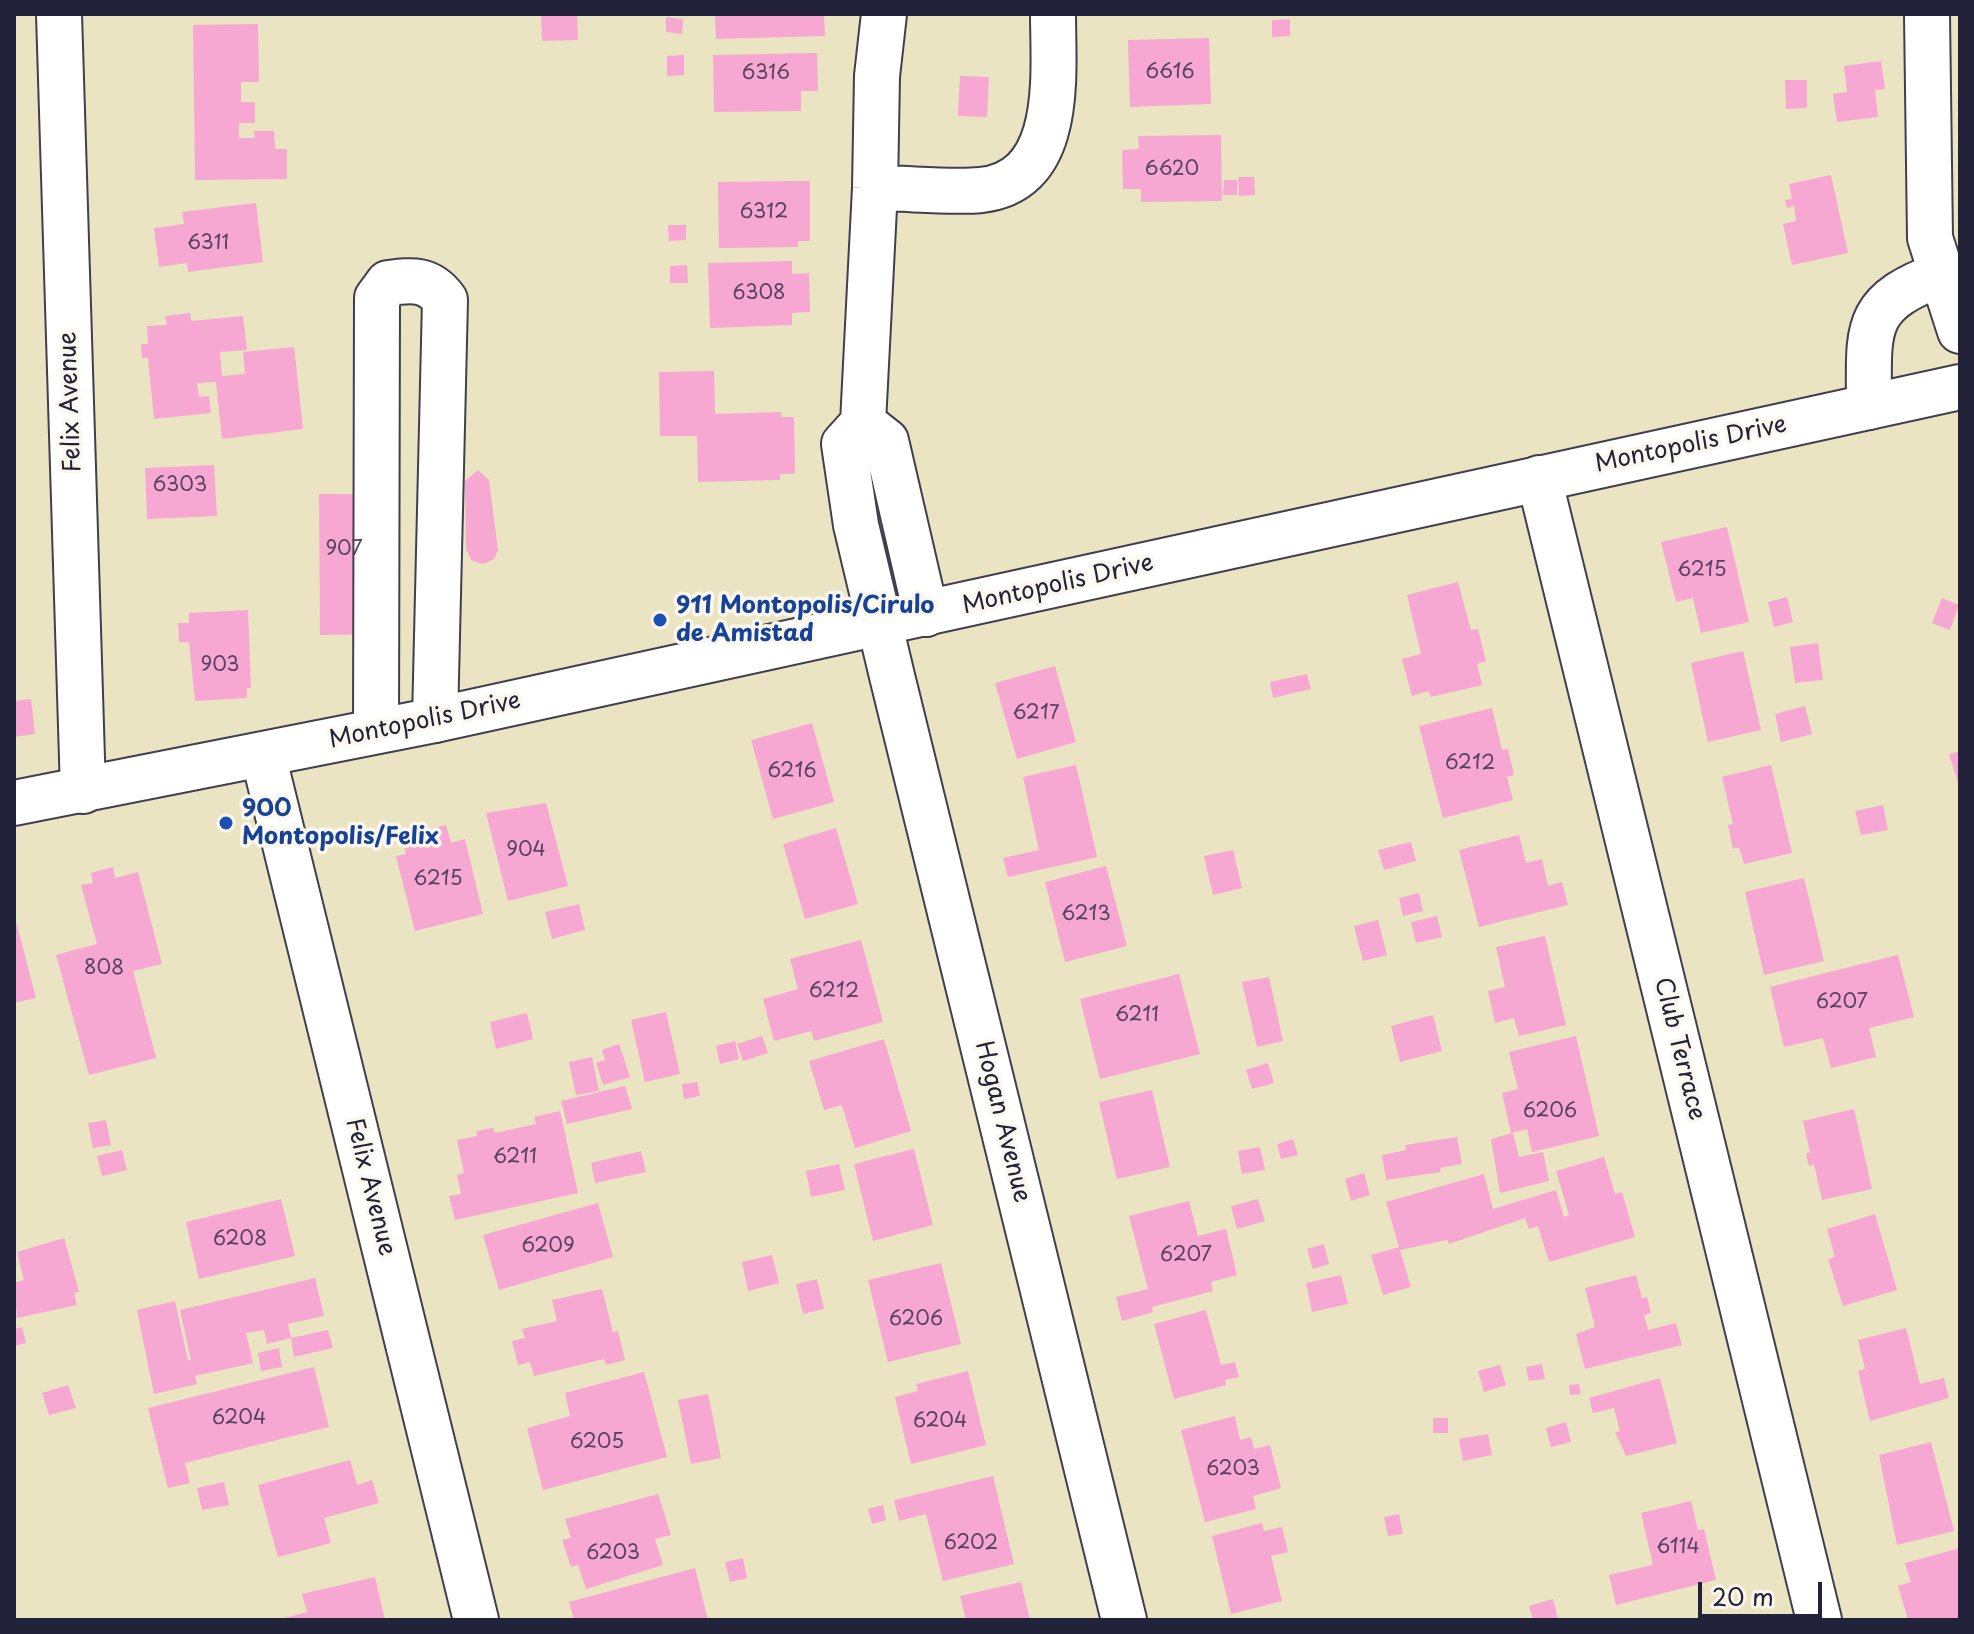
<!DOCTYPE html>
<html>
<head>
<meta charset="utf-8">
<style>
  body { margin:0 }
  #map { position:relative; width:1974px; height:1634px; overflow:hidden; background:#ebe4c3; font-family:"Playpen Sans",sans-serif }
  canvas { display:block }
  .frame { position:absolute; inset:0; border:16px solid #22223b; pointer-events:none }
  .scale { position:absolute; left:1698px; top:1582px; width:124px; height:36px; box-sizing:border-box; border:4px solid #22223b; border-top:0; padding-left:10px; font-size:24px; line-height:28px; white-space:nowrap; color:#22223b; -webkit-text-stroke:6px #fbf7ec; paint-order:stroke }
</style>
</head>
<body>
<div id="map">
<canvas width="1974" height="1634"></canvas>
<div class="frame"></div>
<div class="scale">20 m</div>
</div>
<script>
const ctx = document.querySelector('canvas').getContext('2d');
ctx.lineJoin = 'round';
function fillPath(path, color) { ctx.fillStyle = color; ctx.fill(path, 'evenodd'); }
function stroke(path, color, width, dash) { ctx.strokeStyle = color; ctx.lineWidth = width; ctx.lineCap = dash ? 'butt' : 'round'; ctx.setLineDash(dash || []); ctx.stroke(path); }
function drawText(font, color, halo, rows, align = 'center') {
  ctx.font = font + ' "Playpen Sans",sans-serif'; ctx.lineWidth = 7; ctx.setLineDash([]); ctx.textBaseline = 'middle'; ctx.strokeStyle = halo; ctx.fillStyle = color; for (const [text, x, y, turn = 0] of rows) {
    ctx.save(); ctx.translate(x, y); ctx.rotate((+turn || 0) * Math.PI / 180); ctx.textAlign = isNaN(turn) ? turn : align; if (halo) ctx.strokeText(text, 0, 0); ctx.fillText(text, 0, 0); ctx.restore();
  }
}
const building = new Path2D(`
  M 541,14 L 577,14 L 578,40 L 542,41 Z
  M 715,14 L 824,14 L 825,36 L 716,39 Z
  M 666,17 L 683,19 L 682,34 L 666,32 Z
  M 1290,19 L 1290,36 L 1272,37 L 1272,20 Z
  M 258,24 L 259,82 L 241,82 L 241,102 L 255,102 L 255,123 L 239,123 L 239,138 L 255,138 L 254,131 L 274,131 L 275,149 L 287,149 L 287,179 L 195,180 L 193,25 Z
  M 1209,38 L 1211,104 L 1130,107 L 1128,40 Z
  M 817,53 L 818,91 L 801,91 L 801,111 L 714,112 L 713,55 Z
  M 684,55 L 684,75 L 667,76 L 667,56 Z
  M 1881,61 L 1885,89 L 1875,90 L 1878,117 L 1837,122 L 1833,94 L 1847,92 L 1844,66 Z
  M 960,76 L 989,77 L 987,117 L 958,116 Z
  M 1785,80 L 1807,80 L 1807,108 L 1786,109 Z
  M 1221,135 L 1222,201 L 1141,202 L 1141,189 L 1123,189 L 1122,150 L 1139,149 L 1138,136 Z
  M 1831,175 L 1848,253 L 1792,265 L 1783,224 L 1796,221 L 1794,206 L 1787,208 L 1785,200 L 1792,199 L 1789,184 Z
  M 1238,177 L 1254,177 L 1255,195 L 1239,196 Z
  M 1224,180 L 1237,180 L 1237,195 L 1223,195 Z
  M 795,181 L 810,181 L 810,241 L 798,241 L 798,247 L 719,248 L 718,182 Z
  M 256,203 L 263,262 L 188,272 L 187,263 L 159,267 L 154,228 L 184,224 L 182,212 Z
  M 668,225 L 686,225 L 686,240 L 669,241 Z
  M 792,261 L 792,274 L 809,273 L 810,312 L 792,313 L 792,325 L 710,328 L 708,263 Z
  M 687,265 L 688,283 L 670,283 L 670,266 Z
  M 190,313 L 191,321 L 243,316 L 247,350 L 220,352 L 222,376 L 245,374 L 243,352 L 294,347 L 303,429 L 222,439 L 216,382 L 197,383 L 199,397 L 209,396 L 211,413 L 154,419 L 148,358 L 142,358 L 141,344 L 148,344 L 147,326 L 167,325 L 165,316 Z
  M 714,371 L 715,414 L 781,412 L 781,417 L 794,417 L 795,474 L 780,474 L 780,480 L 698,482 L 697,436 L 660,436 L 659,372 Z
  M 214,465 L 217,516 L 147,519 L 145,468 Z
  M 478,470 L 489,480 L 498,550 L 494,559 L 483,564 L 471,560 L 466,549 L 465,481 Z
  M 319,494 L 368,494 L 370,634 L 320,635 Z
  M 1727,527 L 1749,622 L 1701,633 L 1693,598 L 1676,602 L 1661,542 Z
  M 1458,582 L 1471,630 L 1478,629 L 1486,661 L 1477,664 L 1482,685 L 1431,697 L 1429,691 L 1412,696 L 1402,659 L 1421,654 L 1407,595 Z
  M 1787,597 L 1793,622 L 1774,627 L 1768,602 Z
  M 1942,598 L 1959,605 L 1950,630 L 1932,623 Z
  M 248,610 L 251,688 L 247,688 L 247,698 L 195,701 L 189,642 L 179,642 L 178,623 L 189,623 L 189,613 Z
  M 1818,643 L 1823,680 L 1795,683 L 1790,647 Z
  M 1743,651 L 1761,730 L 1708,742 L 1691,663 Z
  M 1055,666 L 1076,742 L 1017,759 L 995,683 Z
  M 1307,674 L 1311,689 L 1273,698 L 1270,682 Z
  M 31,699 L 35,734 L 14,737 L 14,701 Z
  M 1805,706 L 1812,734 L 1781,742 L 1775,714 Z
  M 1492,708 L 1502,750 L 1508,749 L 1514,775 L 1507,777 L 1513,800 L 1443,818 L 1419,726 Z
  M 812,723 L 834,802 L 773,819 L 751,740 Z
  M 1960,751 L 1960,785 L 1959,786 L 1949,754 Z
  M 1076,765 L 1097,857 L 1008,877 L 1003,858 L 1039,850 L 1023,777 Z
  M 1771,765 L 1792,853 L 1744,864 L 1739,847 L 1733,849 L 1728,825 L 1733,824 L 1722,777 Z
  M 546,803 L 568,886 L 508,901 L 486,813 Z
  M 1883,805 L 1888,830 L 1861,835 L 1855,811 Z
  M 446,825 L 451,843 L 465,839 L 483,914 L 415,931 L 396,856 L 406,854 L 401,836 Z
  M 836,828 L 858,904 L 805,919 L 783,844 Z
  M 1519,835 L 1526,863 L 1542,859 L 1548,886 L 1562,882 L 1568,905 L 1479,927 L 1459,850 Z
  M 1411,842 L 1416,861 L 1384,870 L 1378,850 Z
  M 1233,850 L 1242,888 L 1213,895 L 1204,856 Z
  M 1106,866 L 1127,946 L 1065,962 L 1045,882 Z
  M 113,867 L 115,878 L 138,872 L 162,964 L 133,971 L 156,1058 L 89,1075 L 56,955 L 97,944 L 81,885 L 93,883 L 91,873 Z
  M 1804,878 L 1824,961 L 1764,975 L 1745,892 Z
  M 1419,893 L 1423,911 L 1403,916 L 1399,898 Z
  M 579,904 L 585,930 L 552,939 L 545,912 Z
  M 14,914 L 36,998 L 14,1003 Z
  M 1437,916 L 1442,937 L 1416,943 L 1411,922 Z
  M 1378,920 L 1387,955 L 1363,961 L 1354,926 Z
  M 1545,936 L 1566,1025 L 1519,1036 L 1514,1018 L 1495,1023 L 1488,991 L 1505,987 L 1496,947 Z
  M 861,940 L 883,1022 L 814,1041 L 811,1031 L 774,1041 L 763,999 L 798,989 L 790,959 Z
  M 1898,955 L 1914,1017 L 1869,1028 L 1876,1057 L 1831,1068 L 1823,1038 L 1784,1047 L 1770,987 Z
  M 1179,974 L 1200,1054 L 1100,1079 L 1080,999 Z
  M 1269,977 L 1283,1041 L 1257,1047 L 1242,982 Z
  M 666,1012 L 680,1074 L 645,1082 L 631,1020 Z
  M 527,1013 L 533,1039 L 496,1049 L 490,1022 Z
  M 1433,1015 L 1442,1051 L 1400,1062 L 1391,1026 Z
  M 762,1036 L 768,1053 L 743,1061 L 737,1044 Z
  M 1576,1036 L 1599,1136 L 1532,1152 L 1527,1129 L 1511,1133 L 1502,1093 L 1518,1089 L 1509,1052 Z
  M 884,1039 L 911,1131 L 855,1148 L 842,1105 L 824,1110 L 809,1061 Z
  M 735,1041 L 739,1059 L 720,1064 L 716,1046 Z
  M 619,1044 L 630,1077 L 603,1085 L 596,1063 L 605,1060 L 602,1050 Z
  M 592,1057 L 599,1091 L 576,1095 L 569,1062 Z
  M 1268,1063 L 1274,1083 L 1252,1089 L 1246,1070 Z
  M 697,1082 L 700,1096 L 684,1099 L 682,1084 Z
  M 625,1086 L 632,1109 L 567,1124 L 561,1101 Z
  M 1152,1090 L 1170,1167 L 1117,1179 L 1099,1102 Z
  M 1854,1109 L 1872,1189 L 1822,1200 L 1814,1164 L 1809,1166 L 1806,1154 L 1810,1152 L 1803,1121 Z
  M 560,1111 L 578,1193 L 455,1220 L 449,1196 L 461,1194 L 457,1175 L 464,1173 L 457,1140 L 477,1136 L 476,1131 L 493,1128 L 495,1133 L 536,1124 L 534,1117 Z
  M 106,1120 L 111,1145 L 93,1148 L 88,1123 Z
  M 1513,1133 L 1519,1157 L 1543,1152 L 1549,1181 L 1500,1193 L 1491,1139 Z
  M 1457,1137 L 1462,1164 L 1440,1168 L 1441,1172 L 1386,1180 L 1382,1155 L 1406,1150 L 1405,1145 Z
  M 1293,1139 L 1298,1155 L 1281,1159 L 1277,1144 Z
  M 1260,1147 L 1265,1170 L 1242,1174 L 1238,1151 Z
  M 914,1149 L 933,1225 L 873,1241 L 854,1164 Z
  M 122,1150 L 127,1170 L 102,1176 L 97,1156 Z
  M 641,1151 L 646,1172 L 595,1183 L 591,1163 Z
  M 1604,1157 L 1615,1194 L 1622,1192 L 1635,1237 L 1549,1262 L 1538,1226 L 1529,1229 L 1525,1218 L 1449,1244 L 1447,1240 L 1400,1250 L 1411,1287 L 1383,1295 L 1371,1255 L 1399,1247 L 1386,1202 L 1484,1174 L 1493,1209 L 1556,1190 L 1564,1217 L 1569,1215 L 1556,1171 Z
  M 839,1164 L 845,1190 L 811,1197 L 806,1171 Z
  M 1364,1173 L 1370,1195 L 1351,1201 L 1345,1179 Z
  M 281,1199 L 295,1256 L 199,1279 L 186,1222 Z
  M 1258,1199 L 1265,1221 L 1237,1229 L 1231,1206 Z
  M 1189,1201 L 1198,1236 L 1226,1229 L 1237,1275 L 1211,1282 L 1213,1291 L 1152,1307 L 1153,1312 L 1122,1321 L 1116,1297 L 1148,1289 L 1129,1216 Z
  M 598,1203 L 613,1257 L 499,1290 L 483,1235 Z
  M 1875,1214 L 1897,1290 L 1843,1306 L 1828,1259 L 1835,1257 L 1827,1229 Z
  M 64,1238 L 79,1292 L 74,1293 L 77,1305 L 17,1318 L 14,1283 L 24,1280 L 17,1252 Z
  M 1324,1244 L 1329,1264 L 1313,1269 L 1307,1249 Z
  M 772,1255 L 779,1283 L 748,1291 L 742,1262 Z
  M 941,1263 L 961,1344 L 888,1362 L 868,1280 Z
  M 1341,1275 L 1348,1304 L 1312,1312 L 1306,1283 Z
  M 1636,1275 L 1642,1298 L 1647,1297 L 1651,1313 L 1644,1315 L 1648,1330 L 1676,1323 L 1682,1345 L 1585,1369 L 1576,1334 L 1595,1327 L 1585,1288 Z
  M 315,1278 L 324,1316 L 288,1324 L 291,1338 L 267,1344 L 264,1330 L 246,1333 L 253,1363 L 195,1376 L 197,1384 L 154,1394 L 137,1310 L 175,1301 L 188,1361 L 191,1360 L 180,1310 Z
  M 817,1279 L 824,1309 L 803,1314 L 796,1284 Z
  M 602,1289 L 613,1332 L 618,1331 L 625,1360 L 606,1365 L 604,1359 L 534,1376 L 530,1362 L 518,1365 L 512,1341 L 525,1338 L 522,1329 L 557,1321 L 552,1300 Z
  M 1206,1310 L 1221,1365 L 1235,1362 L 1239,1377 L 1225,1380 L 1226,1385 L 1174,1399 L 1154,1324 Z
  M 22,1327 L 26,1343 L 14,1346 L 14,1329 Z
  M 1906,1328 L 1920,1384 L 1944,1378 L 1949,1398 L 1870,1421 L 1858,1371 L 1865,1369 L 1858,1340 Z
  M 328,1330 L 333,1348 L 294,1357 L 291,1338 Z
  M 279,1348 L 282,1367 L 261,1371 L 258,1353 Z
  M 1542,1364 L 1545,1379 L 1529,1381 L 1526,1367 Z
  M 1500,1365 L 1506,1385 L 1484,1392 L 1478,1371 Z
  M 314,1367 L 329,1427 L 185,1463 L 190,1483 L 168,1488 L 148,1408 Z
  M 968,1371 L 986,1445 L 911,1464 L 895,1397 L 918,1391 L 916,1384 Z
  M 644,1372 L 667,1457 L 543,1490 L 527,1428 L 570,1416 L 565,1393 Z
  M 1660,1378 L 1677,1443 L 1626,1456 L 1615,1432 L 1620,1431 L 1614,1408 L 1593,1413 L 1589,1398 Z
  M 1579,1384 L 1581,1394 L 1570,1395 L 1569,1385 Z
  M 68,1385 L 76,1408 L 49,1415 L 42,1393 Z
  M 708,1394 L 721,1458 L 691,1464 L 678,1400 Z
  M 1235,1416 L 1240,1440 L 1251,1437 L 1254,1449 L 1270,1445 L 1281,1488 L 1253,1496 L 1256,1509 L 1205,1522 L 1181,1430 Z
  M 1433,1418 L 1448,1418 L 1448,1433 L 1433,1433 Z
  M 1566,1422 L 1571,1442 L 1551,1447 L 1546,1428 Z
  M 1488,1434 L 1492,1455 L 1463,1461 L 1459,1439 Z
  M 1931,1442 L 1954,1531 L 1897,1545 L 1879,1455 Z
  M 350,1460 L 357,1485 L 372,1480 L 379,1503 L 324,1518 L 331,1543 L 278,1557 L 258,1485 Z
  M 993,1476 L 1014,1564 L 943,1581 L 926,1514 L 899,1521 L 894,1500 Z
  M 224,1482 L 229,1505 L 202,1510 L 197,1488 Z
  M 658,1494 L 671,1535 L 655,1539 L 663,1565 L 586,1589 L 578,1565 L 571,1567 L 562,1540 L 571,1538 L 565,1519 Z
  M 1691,1501 L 1698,1530 L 1704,1529 L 1716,1580 L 1616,1605 L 1609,1575 L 1653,1565 L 1641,1513 Z
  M 883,1505 L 886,1520 L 872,1524 L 868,1509 Z
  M 1399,1514 L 1403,1534 L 1388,1536 L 1384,1517 Z
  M 1262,1523 L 1264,1531 L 1282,1527 L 1288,1552 L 1271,1556 L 1282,1601 L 1231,1614 L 1212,1536 Z
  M 1960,1548 L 1960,1620 L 1908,1620 L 1898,1586 L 1911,1582 L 1905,1563 Z
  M 743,1558 L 747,1578 L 730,1582 L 725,1562 Z
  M 695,1568 L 708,1620 L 574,1620 L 569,1602 Z
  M 375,1577 L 385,1620 L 277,1620 L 307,1612 L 302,1594 Z
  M 1021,1582 L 1030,1620 L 966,1620 L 960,1596 Z
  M 1553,1599 L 1558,1619 L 1533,1620 L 1529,1606 Z`);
const minor = new Path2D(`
  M 59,14 L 83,791
  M 884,14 L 877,76 L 875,188 L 863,423 L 844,444 L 856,525 L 892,676 L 1124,1620
  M 1927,14 L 1930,238 L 1960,331
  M 875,188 C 907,188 950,193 981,190 C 1065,181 1053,74 1053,14
  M 1869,407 C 1869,329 1861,303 1942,274
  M 863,423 L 886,441 L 926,614
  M 1539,478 L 1819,1620
  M 376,731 L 377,298 L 388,283 C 413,280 429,278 445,300 L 435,720
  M 263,755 L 476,1620`);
const major = new Path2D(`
  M 14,803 L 435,720 L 1960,387`);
const markers = [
  [660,620,8,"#1a4fb4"],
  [226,823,8,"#1a4fb4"]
];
const numberNames = [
  ["6616",1170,72],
  ["6316",766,73],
  ["6620",1172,169],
  ["6312",764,212],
  ["6311",208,243],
  ["6308",759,293],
  ["6303",180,485],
  ["907",344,549],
  ["6215",1702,570],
  ["903",220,665],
  ["6217",1036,713],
  ["6212",1470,763],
  ["6216",792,771],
  ["904",526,850],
  ["6215",438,879],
  ["6213",1086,914],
  ["808",104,968],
  ["6212",834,991],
  ["6207",1842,1002],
  ["6211",1137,1015],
  ["6206",1550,1111],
  ["6211",515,1157],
  ["6208",240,1239],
  ["6209",548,1246],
  ["6207",1186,1255],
  ["6206",916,1319],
  ["6204",239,1418],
  ["6204",940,1421],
  ["6205",597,1442],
  ["6203",1233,1469],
  ["6202",971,1543],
  ["6114",1678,1547],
  ["6203",613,1553]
];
const streetNames = [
  ["Felix Avenue",71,402,-92],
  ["Montopolis Drive",1691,445,-12],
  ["Montopolis Drive",1058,585,-13],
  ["Montopolis Drive",425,721,-12],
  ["Club Terrace",1679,1049,76],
  ["Hogan Avenue",1002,1122,76],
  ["Felix Avenue",370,1187,76]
];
const transitNames = [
  ["911 Montopolis/Cirulo",676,606],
  ["de Amistad",676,634],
  ["900",242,809],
  ["Montopolis/Felix",242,837]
];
fillPath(building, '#f6a7d2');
stroke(minor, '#403f4f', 48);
stroke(major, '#403f4f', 48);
stroke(minor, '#fff', 44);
stroke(major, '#fff', 44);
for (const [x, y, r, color] of markers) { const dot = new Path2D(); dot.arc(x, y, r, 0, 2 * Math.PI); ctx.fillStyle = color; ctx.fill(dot); stroke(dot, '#fbf7ec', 3); }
drawText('20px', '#574361', null, numberNames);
drawText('24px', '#22223b', '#fbf7ec', streetNames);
drawText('bold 24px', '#164399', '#fbf7ec', transitNames, 'left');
</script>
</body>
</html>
